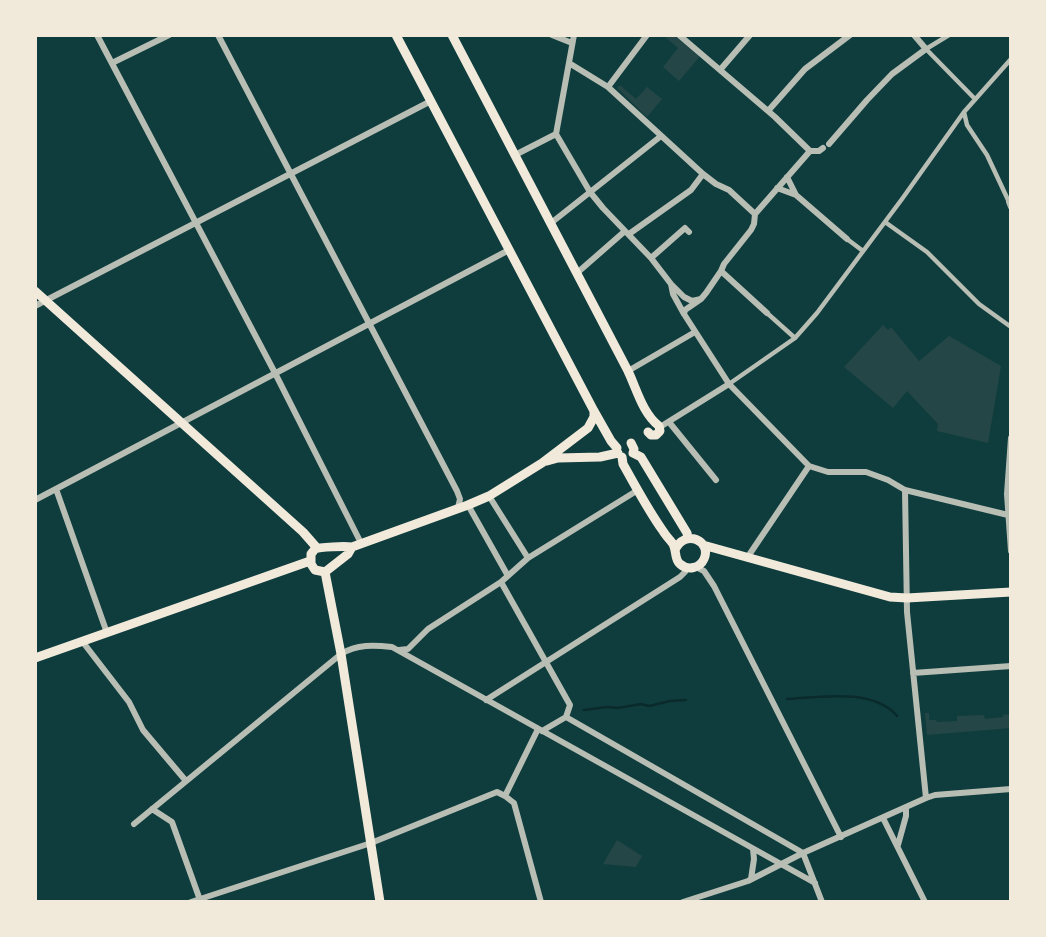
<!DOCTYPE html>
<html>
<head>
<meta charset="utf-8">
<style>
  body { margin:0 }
  #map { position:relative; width:1046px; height:937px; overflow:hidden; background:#0f3d3e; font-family:"Alegreya Sans",sans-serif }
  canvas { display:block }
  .frame { position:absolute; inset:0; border:37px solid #f1e9da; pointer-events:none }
</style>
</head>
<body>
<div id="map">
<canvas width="1046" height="937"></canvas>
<div class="frame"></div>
</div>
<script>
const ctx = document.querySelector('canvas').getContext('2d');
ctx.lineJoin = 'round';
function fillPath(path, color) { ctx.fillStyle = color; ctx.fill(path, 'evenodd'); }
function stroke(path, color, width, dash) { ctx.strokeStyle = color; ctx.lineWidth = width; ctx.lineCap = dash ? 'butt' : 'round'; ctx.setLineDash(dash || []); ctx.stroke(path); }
const green = new Path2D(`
  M 663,35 L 673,35 L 701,55 L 679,81 L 663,67 L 678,48 Z
  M 620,85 L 636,99 L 647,87 L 662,99 L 647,117 L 617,88 Z
  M 883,325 L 888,330 L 891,327 L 919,361 L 949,336 L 1001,366 L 988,443 L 937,431 L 938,424 L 907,391 L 893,408 L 844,367 Z
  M 1010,706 L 1011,706 L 1011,728 L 927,735 L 925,713 L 929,713 L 929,720 L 936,720 L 937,722 L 957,721 L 957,716 L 984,715 L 985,719 L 1003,717 L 1003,715 L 1011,714 Z
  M 617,840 L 642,856 L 636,867 L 603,864 Z`);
const stream = new Path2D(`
  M 787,699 C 820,697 873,688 897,716
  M 584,710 L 607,707 L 618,708 L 641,704 L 649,706 L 670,701 L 686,700`);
const pedestrian = new Path2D(`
  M 949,35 L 926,49 L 975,99
  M 964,112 L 967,125 L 987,155 L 1009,202
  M 885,222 L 927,252 L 979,304 L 1011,327
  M 847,239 L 863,251
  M 767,313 L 795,338
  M 729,384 L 795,338 L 817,313 L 902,199 L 964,112 L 1011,59`);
const minor = new Path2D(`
  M 97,35 L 275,373 L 361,543
  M 218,35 L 457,491 L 460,499 L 458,508
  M 552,35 L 572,43
  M 574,35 L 556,134 L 590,192 L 603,208 L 651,258 L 671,284 L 684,297 L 692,301 L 701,299
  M 679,35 L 775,117 L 810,151
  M 112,63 L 169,35
  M 569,63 L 608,87 L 703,174 L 716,184 L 729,190 L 755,214
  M 720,70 L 750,35
  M 608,87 L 647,35
  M 768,111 L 805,69 L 850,35
  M 829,144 L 867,100 L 892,74 L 926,49 L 914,35
  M 810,151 L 819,151 L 823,148
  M 515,155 L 556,134
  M 787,177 L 796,195
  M 777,188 L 796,195 L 847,239
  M 1011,201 L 1009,202 L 1011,207
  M 755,214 L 810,151
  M 551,223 L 661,136
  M 629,234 L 691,190 L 703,174
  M 651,258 L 685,228 L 689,232
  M 721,271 L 767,313
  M 577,273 L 625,231
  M 671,284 L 673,294 L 684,314 L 729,384 L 809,466 L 828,472 L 866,472 L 888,480 L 905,490 L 1008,515
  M 35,306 L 431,101
  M 684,314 L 685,310 L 701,299 L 706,293 L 721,271 L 724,264 L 751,230 L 754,224 L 755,214
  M 628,371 L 695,332
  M 669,422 L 716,480
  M 660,427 L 729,384
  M 1011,438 L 1007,494 L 1011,551
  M 56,489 L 107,633
  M 905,490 L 907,612 L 926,798
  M 489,496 L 528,558
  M 35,500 L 509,250
  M 468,505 L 508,576
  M 747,558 L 809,466
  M 696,567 L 704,571 L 714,586 L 841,837
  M 501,582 L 570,705 L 566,717 L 542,731
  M 82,641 L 129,702 L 143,730 L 186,781
  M 399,650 L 408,649 L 428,629 L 501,582 L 528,558 L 638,490
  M 913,673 L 1011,666
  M 486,700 L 680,577 L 685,572 L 685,567
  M 566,717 L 803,853
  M 505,796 L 538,729
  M 152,809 L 172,822 L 200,900
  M 883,818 L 925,902
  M 134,824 L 341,654 C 357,644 374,645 392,647 L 815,883
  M 898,845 L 906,816 L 906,807
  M 803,853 L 822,902
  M 751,879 L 754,859 L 753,849
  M 191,902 L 371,843 L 497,792 L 505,796 L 514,803 L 541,902
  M 683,902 L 748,881 L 803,853 L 926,798 L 935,795 L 1011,789`);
const secondary = new Path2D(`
  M 396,35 L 594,411 L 611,441 L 617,448
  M 452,35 L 628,371 C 637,390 643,414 659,426 L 660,431 L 656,435 L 651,435 L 648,432
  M 35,291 L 303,532 L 317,548
  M 631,443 L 634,449 L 633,453 L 641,457 L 687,533 L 688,538
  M 622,457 L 623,464 C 636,487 648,510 663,531 C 666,536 670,540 673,544 C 677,551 674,559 680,564 C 688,571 700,568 704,559 C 712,541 685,528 675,550
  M 547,461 L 558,458 L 600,457 L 618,453
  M 703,545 L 890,597 L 907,598 L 1011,592
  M 352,547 C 346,546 319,547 315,549 C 314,550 313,552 311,554 L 311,564 L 315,570 L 325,572 L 348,554 L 352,547 L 468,505 L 489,496 L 542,463 L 588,428 L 594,417 L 594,411
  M 325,572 L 341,654 L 380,902
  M 35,658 L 310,561`);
fillPath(green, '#244646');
stroke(stream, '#0a2a2b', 2.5);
stroke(pedestrian, '#b8beb3', 4.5);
stroke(minor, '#b8beb3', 6);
stroke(secondary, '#f1e9da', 9);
</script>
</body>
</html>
